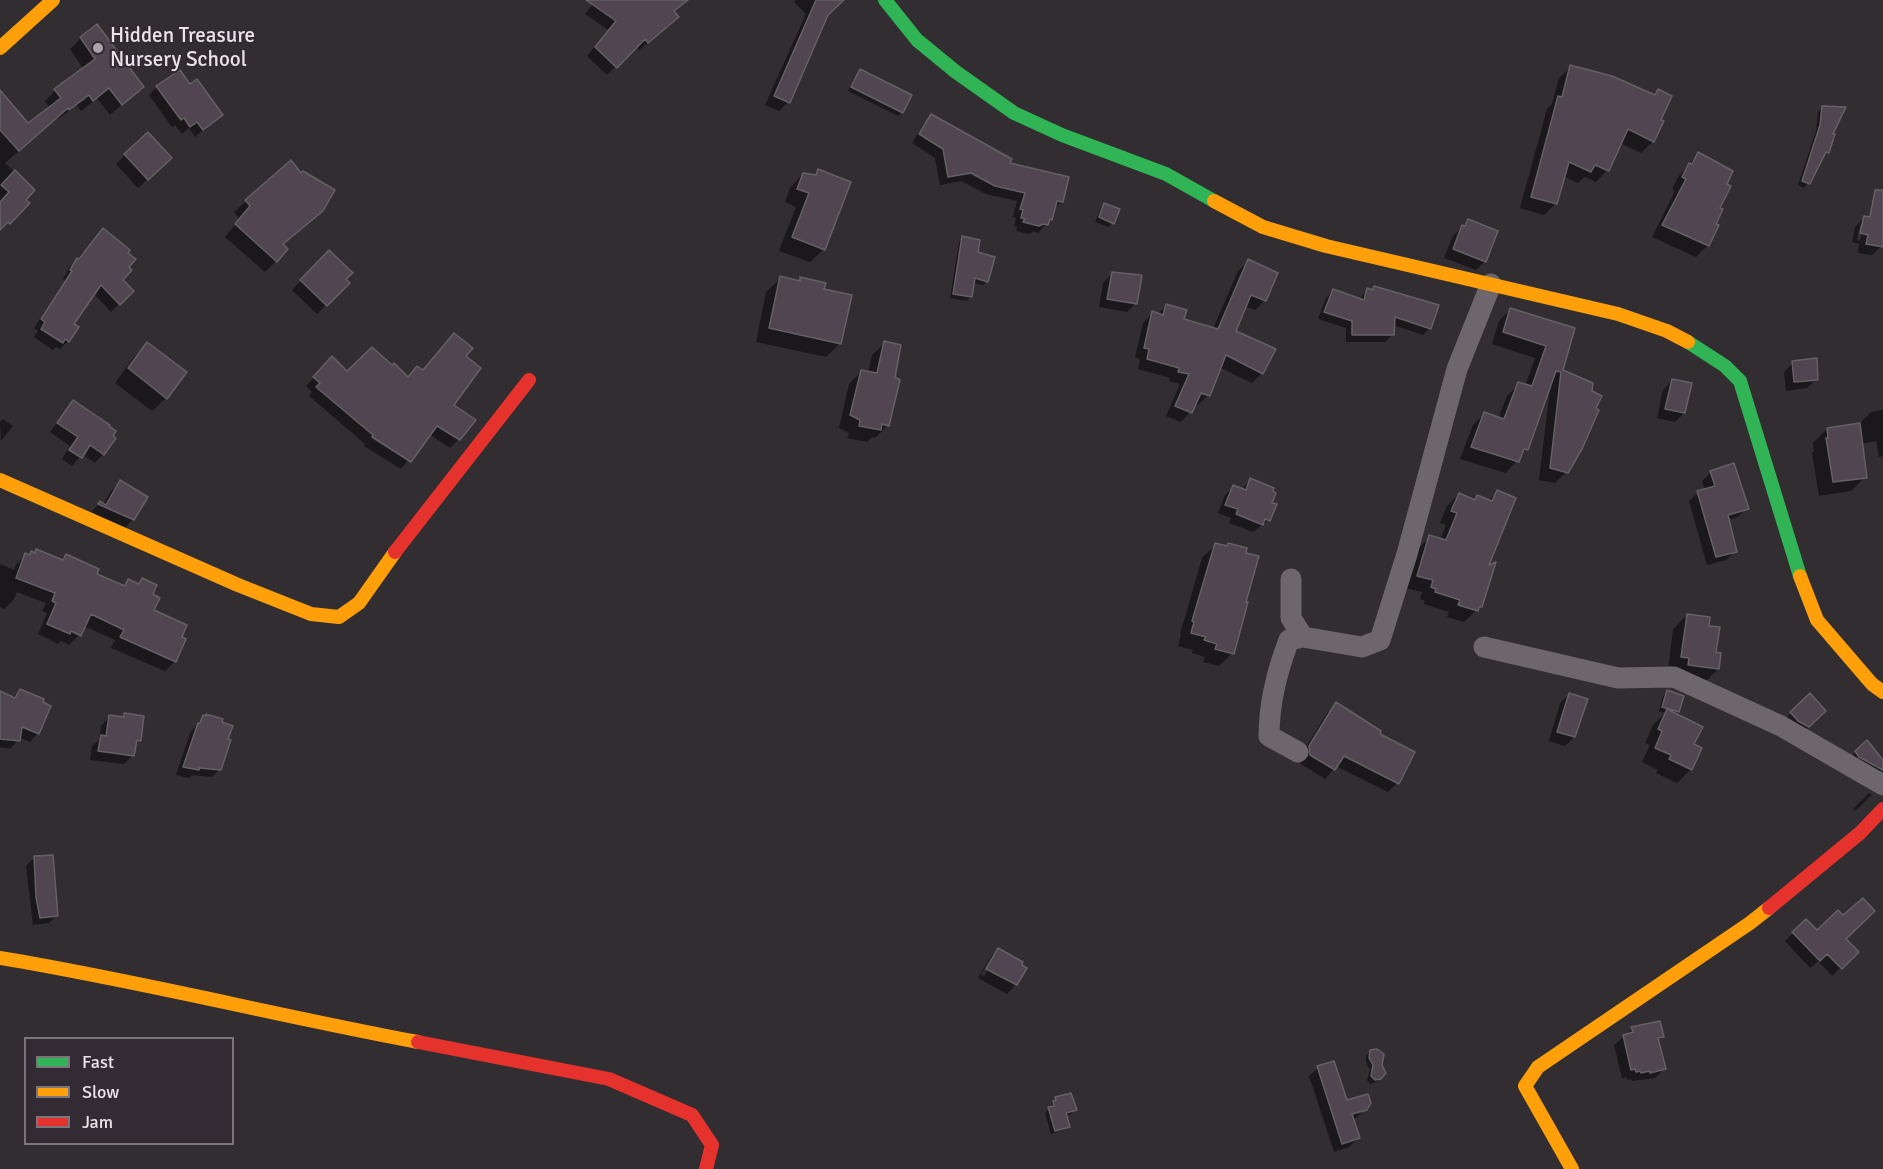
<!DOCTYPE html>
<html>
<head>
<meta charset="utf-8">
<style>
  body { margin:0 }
  #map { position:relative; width:1883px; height:1169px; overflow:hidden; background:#312d31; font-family:Signika,sans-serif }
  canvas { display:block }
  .legend { position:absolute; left:24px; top:1037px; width:210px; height:108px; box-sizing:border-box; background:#332b33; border:2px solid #7c757c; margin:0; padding:8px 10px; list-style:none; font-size:18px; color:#e9e4e9 }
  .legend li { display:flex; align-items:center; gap:12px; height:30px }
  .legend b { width:30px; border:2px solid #7c757c }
</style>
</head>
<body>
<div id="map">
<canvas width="1883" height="1169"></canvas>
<ul class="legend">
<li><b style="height:8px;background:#30b455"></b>Fast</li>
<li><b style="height:8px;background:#ff9f0a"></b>Slow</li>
<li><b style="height:8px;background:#e5322d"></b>Jam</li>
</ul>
</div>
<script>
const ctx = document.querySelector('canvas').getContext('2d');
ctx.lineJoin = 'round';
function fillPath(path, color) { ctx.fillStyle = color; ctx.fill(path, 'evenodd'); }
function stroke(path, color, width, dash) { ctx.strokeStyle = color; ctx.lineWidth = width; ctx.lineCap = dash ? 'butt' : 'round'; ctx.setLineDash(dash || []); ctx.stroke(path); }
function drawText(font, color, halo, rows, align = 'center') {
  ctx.font = font + ' Signika,sans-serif'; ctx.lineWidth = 4.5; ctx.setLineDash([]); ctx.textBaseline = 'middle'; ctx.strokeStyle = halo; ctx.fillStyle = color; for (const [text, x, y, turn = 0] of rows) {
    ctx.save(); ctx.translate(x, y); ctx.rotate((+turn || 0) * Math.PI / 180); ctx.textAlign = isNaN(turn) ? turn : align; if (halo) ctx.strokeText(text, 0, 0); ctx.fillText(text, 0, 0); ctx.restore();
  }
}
const shadow = new Path2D(`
  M 596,0 L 676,0 L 669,25 L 639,50 L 636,46 L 607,75 L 587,56 L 608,30 L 585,14 Z
  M 796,0 L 842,0 L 826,15 L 788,102 L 779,111 L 765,105 L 806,14 L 794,2 Z
  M 97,26 L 142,87 L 110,115 L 97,98 L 81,111 L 77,105 L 58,119 L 57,118 L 5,163 L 33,190 L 0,211 L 0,97 L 28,125 L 50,109 L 45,101 L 55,91 L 84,70 L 70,49 L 81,38 Z
  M 1571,67 L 1654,96 L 1658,91 L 1653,141 L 1641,153 L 1620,143 L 1607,170 L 1596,182 L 1585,177 L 1578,183 L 1563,176 L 1556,203 L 1544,215 L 1520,208 L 1547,109 L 1552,104 L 1559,78 Z
  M 860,70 L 902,112 L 898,116 L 848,91 Z
  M 189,86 L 221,115 L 195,137 L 189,128 L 182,134 L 175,125 L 172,127 L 149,95 L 157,87 Z
  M 1822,108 L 1831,135 L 1828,153 L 1822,156 L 1808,183 L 1804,188 L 1798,185 L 1816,131 L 1818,112 Z
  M 932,116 L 1008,164 L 1062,201 L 1054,209 L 1051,219 L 1038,233 L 1034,231 L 1029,234 L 1016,231 L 1017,227 L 1014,226 L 1016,218 L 1013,217 L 1017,201 L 986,194 L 961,181 L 940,185 L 935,158 L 912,143 L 923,125 Z
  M 1698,154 L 1718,209 L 1708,245 L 1696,257 L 1652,237 L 1675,191 L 1672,189 L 1678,177 Z
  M 125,155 L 161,167 L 138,188 L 116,164 Z
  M 290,162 L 321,210 L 282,245 L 276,261 L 265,272 L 225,237 L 240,219 L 234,212 Z
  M 818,171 L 824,249 L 810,262 L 779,251 L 796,207 L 785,202 L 790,188 L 803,174 L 813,176 Z
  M 1105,204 L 1113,223 L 1108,227 L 1095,222 L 1101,208 Z
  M 1864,218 L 1883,219 L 1882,246 L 1872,255 L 1858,253 L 1859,244 L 1852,242 L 1855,227 ZM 1864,222 L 1860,241 L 1857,240 L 1860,225 Z
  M 1468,221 L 1485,261 L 1476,270 L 1444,258 L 1453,236 Z
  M 103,230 L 121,280 L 132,291 L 111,312 L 93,293 L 72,325 L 68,341 L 60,349 L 56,347 L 53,350 L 34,337 L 38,331 L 34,328 L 65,280 L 63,279 L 69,268 Z
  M 963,238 L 987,281 L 983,285 L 973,283 L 971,297 L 966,301 L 950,298 L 959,242 Z
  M 329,252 L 347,283 L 317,314 L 292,290 Z
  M 1248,261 L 1265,300 L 1255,310 L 1245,306 L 1234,332 L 1262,373 L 1252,383 L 1219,367 L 1208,395 L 1198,405 L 1195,404 L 1190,412 L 1181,422 L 1166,416 L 1180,384 L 1169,381 L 1170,378 L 1138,369 L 1140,359 L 1135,357 L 1143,323 L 1153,313 L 1158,314 L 1167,305 L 1183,320 L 1213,329 L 1238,271 ZM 1194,392 L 1205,393 L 1205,396 Z
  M 1112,274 L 1136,303 L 1127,312 L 1099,307 L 1103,283 Z
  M 781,278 L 798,282 L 801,279 L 823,291 L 840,343 L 826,357 L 756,342 L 766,292 Z
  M 1375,288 L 1430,328 L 1423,335 L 1393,325 L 1393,334 L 1385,342 L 1346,342 L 1346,328 L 1318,319 L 1326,298 L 1333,291 L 1359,300 L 1367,290 L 1371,291 Z
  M 1511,309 L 1573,329 L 1561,371 L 1591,384 L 1566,472 L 1555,483 L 1539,480 L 1550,388 L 1526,449 L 1506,473 L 1460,459 L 1473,425 L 1484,414 L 1498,419 L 1507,396 L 1519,384 L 1525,386 L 1535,358 L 1492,344 L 1499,321 Z
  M 885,343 L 888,425 L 875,438 L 872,437 L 867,442 L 847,438 L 849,433 L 839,428 L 849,384 L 862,371 L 868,373 L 872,355 Z
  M 147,344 L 166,398 L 152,411 L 115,383 L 133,358 Z
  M 464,357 L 452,406 L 459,439 L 450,448 L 429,434 L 401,469 L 364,446 L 365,444 L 309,396 L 312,392 L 306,386 L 323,367 L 347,373 L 407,378 Z
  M 1793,363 L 1816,379 L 1807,388 L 1786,391 L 1784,372 Z
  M 1672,380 L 1684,413 L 1675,422 L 1657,418 L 1663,390 Z
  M 73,402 L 103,454 L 95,463 L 82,454 L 72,466 L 62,459 L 70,446 L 50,432 Z
  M 1883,410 L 1883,456 L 1879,457 L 1876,441 L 1861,444 L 1865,477 L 1851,491 L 1819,496 L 1812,453 L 1814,451 L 1813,443 L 1827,429 L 1858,425 L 1871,412 Z
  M 3,419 L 13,426 L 1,441 L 0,422 Z
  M 1711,472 L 1747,508 L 1738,517 L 1727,520 L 1735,551 L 1726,560 L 1707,565 L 1689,501 L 1698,493 L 1705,491 L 1702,481 Z
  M 1250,480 L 1270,504 L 1269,520 L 1253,532 L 1229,523 L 1231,518 L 1218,513 L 1225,495 L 1233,487 L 1242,490 Z
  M 120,482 L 133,519 L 124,529 L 91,512 L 100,503 L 103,505 L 111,491 Z
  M 1497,492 L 1481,606 L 1464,622 L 1447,617 L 1449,612 L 1424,604 L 1425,601 L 1420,599 L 1422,592 L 1406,588 L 1418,549 L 1430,537 L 1440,540 L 1446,525 L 1440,523 L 1447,506 L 1459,494 L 1473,501 L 1477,497 L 1488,501 Z
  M 1228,544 L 1232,653 L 1219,666 L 1203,662 L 1205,657 L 1192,653 L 1193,650 L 1178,646 L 1181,635 L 1180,634 L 1202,558 L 1215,545 L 1225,547 Z
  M 37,551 L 61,560 L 66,555 L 95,575 L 123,586 L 128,581 L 137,585 L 142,580 L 151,595 L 152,611 L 180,638 L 175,661 L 165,671 L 111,648 L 115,640 L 84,626 L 79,635 L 69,645 L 61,641 L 58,644 L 38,634 L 47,613 L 42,611 L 46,603 L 17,592 L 14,599 L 4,609 L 0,607 L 0,564 L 14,570 L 16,565 L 26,555 L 28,556 Z
  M 1687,615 L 1707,627 L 1715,654 L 1718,669 L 1704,683 L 1668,671 L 1673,629 Z
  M 20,691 L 38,733 L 30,742 L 19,737 L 18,740 L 10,749 L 0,747 L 0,693 L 12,698 Z
  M 1667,692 L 1678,711 L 1674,715 L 1692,745 L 1691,769 L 1677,783 L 1656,773 L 1658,770 L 1642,762 L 1650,745 L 1645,743 L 1653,725 L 1665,713 L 1659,711 L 1663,696 Z
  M 1569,694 L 1574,737 L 1565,746 L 1549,741 L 1560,703 Z
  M 1810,695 L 1824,711 L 1799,736 L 1782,722 Z
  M 1336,704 L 1378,734 L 1397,783 L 1388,792 L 1336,766 L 1325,779 L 1301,764 L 1301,756 L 1327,713 Z
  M 125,715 L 139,740 L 134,745 L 133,755 L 124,764 L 90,760 L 92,746 L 99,740 L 101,726 L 110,716 L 122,718 Z
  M 203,717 L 220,769 L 212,777 L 192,775 L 189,778 L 176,775 L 190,733 Z
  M 1867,742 L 1883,762 L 1883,769 L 1878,773 L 1852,756 Z
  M 1869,793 L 1872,795 L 1855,811 L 1853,809 Z
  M 34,858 L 57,915 L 49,923 L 33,925 L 26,866 Z
  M 1806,921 L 1817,932 L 1844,939 L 1856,952 L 1832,976 L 1818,961 L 1810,968 L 1785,941 Z
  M 998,950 L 1025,968 L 1016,984 L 1007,994 L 978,978 L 989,959 ZM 990,958 L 994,958 L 984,976 L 981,975 Z
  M 1632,1029 L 1662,1036 L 1658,1041 L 1664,1069 L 1655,1078 L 1632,1081 L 1631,1079 L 1627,1080 L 1626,1077 L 1622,1078 L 1614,1045 Z
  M 1370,1051 L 1381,1065 L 1383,1076 L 1378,1081 L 1370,1084 L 1367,1080 L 1370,1070 L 1366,1062 L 1366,1056 Z
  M 1318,1068 L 1346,1101 L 1365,1109 L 1356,1118 L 1352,1120 L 1358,1138 L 1349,1147 L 1334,1152 L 1309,1076 Z
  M 1056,1099 L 1075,1110 L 1071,1114 L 1065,1116 L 1068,1126 L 1064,1130 L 1051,1134 L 1045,1113 L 1050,1108 L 1052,1103 Z`);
const building = new Path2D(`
  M 586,0 L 688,0 L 674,11 L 679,17 L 648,43 L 645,39 L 617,68 L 595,47 L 616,21 Z
  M 816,0 L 844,0 L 828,15 L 790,103 L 774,96 Z
  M 97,24 L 144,87 L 122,105 L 109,88 L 93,101 L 89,95 L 69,110 L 68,108 L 19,151 L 0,130 L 0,90 L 28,123 L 61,98 L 54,89 L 95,59 L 80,37 Z
  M 1570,65 L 1612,76 L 1655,95 L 1658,89 L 1672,96 L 1661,120 L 1664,121 L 1654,142 L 1628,129 L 1609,171 L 1595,165 L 1591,172 L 1569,162 L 1557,204 L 1531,197 L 1558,96 L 1562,97 Z
  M 860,69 L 912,95 L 903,113 L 851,87 Z
  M 180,70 L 190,84 L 197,79 L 223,115 L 203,130 L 197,122 L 190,127 L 184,118 L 181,120 L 156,86 Z
  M 1822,106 L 1846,107 L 1833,134 L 1835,134 L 1829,153 L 1826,152 L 1810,184 L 1802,181 L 1820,125 Z
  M 931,114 L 1012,159 L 1010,163 L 1069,177 L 1063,202 L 1057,201 L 1052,220 L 1050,219 L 1048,225 L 1043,224 L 1039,226 L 1023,222 L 1025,219 L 1021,218 L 1023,210 L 1020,209 L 1025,193 L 995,186 L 971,173 L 948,177 L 943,149 L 919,134 Z
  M 148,132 L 172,158 L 148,180 L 124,154 Z
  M 1698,152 L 1733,171 L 1727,184 L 1731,186 L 1720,208 L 1723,209 L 1716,224 L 1719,225 L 1709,246 L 1662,225 L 1686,179 L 1682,177 L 1689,163 L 1692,164 Z
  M 291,160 L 301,173 L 303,171 L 335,190 L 323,211 L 283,244 L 288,249 L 277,262 L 235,224 L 250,206 L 245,200 Z
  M 818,169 L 851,182 L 825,250 L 792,237 L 809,193 L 797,189 L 803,173 L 816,175 Z
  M 15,170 L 35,190 L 26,200 L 30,203 L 10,224 L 8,222 L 0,230 L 0,202 L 9,192 L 1,185 Z
  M 1875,190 L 1883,190 L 1883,247 L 1866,244 L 1868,235 L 1860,233 L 1864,216 L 1870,217 Z
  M 1104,203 L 1120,209 L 1114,224 L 1099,217 Z
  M 1468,219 L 1498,231 L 1486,262 L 1453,249 L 1462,225 L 1465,226 Z
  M 103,228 L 130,250 L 128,253 L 136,259 L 129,267 L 132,270 L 123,280 L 134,291 L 120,305 L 101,285 L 74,324 L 79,327 L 69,342 L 65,339 L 63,343 L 41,329 L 45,322 L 41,319 L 72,271 L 70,270 L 77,258 L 79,259 Z
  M 962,236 L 980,240 L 978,252 L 995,257 L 988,282 L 975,278 L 972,297 L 953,294 Z
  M 329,250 L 353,273 L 346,279 L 350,283 L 327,306 L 300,280 Z
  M 1248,259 L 1278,273 L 1266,301 L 1251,295 L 1236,331 L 1276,349 L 1263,374 L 1226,355 L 1210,396 L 1201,393 L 1192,413 L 1175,406 L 1189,374 L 1178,372 L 1179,368 L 1147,359 L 1149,349 L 1144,348 L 1152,311 L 1163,315 L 1166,304 L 1187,310 L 1184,319 L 1218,329 Z
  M 1112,272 L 1141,275 L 1142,276 L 1137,304 L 1107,299 Z
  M 780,276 L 800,281 L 800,277 L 826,283 L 824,289 L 852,295 L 841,344 L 769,328 Z
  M 1374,286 L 1439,305 L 1431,329 L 1395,317 L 1394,335 L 1352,335 L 1352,321 L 1324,312 L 1333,289 L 1364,300 L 1367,288 L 1373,290 Z
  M 1510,308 L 1575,328 L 1563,370 L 1593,383 L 1592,391 L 1602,396 L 1596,408 L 1599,410 L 1582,449 L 1568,473 L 1550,468 L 1561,372 L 1556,371 L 1528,450 L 1524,449 L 1519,462 L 1471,447 L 1484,412 L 1504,419 L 1518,382 L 1532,386 L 1546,346 L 1503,332 Z
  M 454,333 L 473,348 L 466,356 L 481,368 L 454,405 L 476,420 L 460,440 L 437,426 L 411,462 L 372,437 L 373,435 L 316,387 L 320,383 L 313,377 L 332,356 L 347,371 L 372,347 L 392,365 L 394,363 L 408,377 L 417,366 L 423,370 Z
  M 884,341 L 901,345 L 895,377 L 900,380 L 889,426 L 882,424 L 881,430 L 859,426 L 860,420 L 850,415 L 861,370 L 877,373 Z
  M 147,342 L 187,372 L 167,399 L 128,368 Z
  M 1817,358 L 1818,380 L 1794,382 L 1792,361 Z
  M 1672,379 L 1692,383 L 1685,413 L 1665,409 Z
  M 73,400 L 110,425 L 109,426 L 116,431 L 113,436 L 116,438 L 104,455 L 90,445 L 82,458 L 69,450 L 78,437 L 57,423 Z
  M 1860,423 L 1867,478 L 1833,482 L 1826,438 L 1828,438 L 1827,428 Z
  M 1734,463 L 1749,509 L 1728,515 L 1737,552 L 1716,557 L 1697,491 L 1715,486 L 1710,471 Z
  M 1250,478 L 1274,488 L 1273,491 L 1276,493 L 1272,503 L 1277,504 L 1270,521 L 1265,519 L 1263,525 L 1236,514 L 1238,509 L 1225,505 L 1233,485 L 1246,490 Z
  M 120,480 L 148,497 L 134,520 L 98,504 L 100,501 L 106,505 Z
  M 1497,490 L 1516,498 L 1489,565 L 1496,562 L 1482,607 L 1479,607 L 1478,611 L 1458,605 L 1460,600 L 1435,592 L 1436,589 L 1431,587 L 1433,580 L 1417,576 L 1429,535 L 1446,540 L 1457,513 L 1451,511 L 1459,493 L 1475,500 L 1477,495 L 1492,501 Z
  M 1215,543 L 1227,546 L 1228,543 L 1247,548 L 1246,553 L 1259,556 L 1246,602 L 1248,602 L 1234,654 L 1215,649 L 1217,644 L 1204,640 L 1206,637 L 1191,633 L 1194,622 L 1192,621 Z
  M 36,549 L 63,560 L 66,554 L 99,569 L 97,574 L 125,586 L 128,579 L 139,584 L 142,578 L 157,585 L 153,594 L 160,598 L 154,610 L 187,625 L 182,637 L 186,639 L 176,662 L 120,637 L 124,630 L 91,614 L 81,636 L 71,631 L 70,634 L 47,624 L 56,603 L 52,601 L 55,593 L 16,578 L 25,553 L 30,555 L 31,551 L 35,553 Z
  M 1687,614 L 1710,617 L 1709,626 L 1720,627 L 1716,652 L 1721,653 L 1719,669 L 1688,665 L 1689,658 L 1681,657 Z
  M 20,689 L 44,699 L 43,702 L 51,706 L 39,734 L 22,727 L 20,741 L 0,739 L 0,691 L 15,698 Z
  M 1667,690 L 1684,696 L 1679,712 L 1662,707 Z
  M 1569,693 L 1588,699 L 1575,737 L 1557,732 Z
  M 1810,693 L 1826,711 L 1809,727 L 1798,721 L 1790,712 Z
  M 1336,702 L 1381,731 L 1380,734 L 1415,752 L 1399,784 L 1344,756 L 1335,770 L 1310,755 L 1309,746 Z
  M 1667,709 L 1703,727 L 1694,744 L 1702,748 L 1692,770 L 1669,759 L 1671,755 L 1655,748 L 1662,731 L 1658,729 Z
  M 124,713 L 144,716 L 141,741 L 137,740 L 134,756 L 98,751 L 101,735 L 106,736 L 109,715 L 124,717 Z
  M 206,714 L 223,719 L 222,722 L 233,726 L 228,739 L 231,740 L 221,770 L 199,768 L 199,770 L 183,767 L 198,723 L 200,723 L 203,715 L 206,716 Z
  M 1867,740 L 1883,760 L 1883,770 L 1859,757 L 1855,751 Z
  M 53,855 L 58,916 L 40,918 L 36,897 L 34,856 Z
  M 1863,898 L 1875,911 L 1846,939 L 1859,952 L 1842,969 L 1827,954 L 1820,961 L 1792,932 L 1806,919 L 1817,930 L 1838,910 L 1843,915 Z
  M 998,948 L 1023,962 L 1022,965 L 1027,968 L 1017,985 L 986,969 Z
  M 1660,1021 L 1664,1037 L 1658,1038 L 1666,1069 L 1650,1073 L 1650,1071 L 1641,1073 L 1640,1071 L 1636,1072 L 1635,1069 L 1631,1070 L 1623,1035 L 1633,1032 L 1631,1027 Z
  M 1377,1049 L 1384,1054 L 1382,1065 L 1386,1073 L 1381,1079 L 1375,1080 L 1371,1076 L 1373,1065 L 1369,1058 L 1370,1050 Z
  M 1334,1061 L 1347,1100 L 1368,1094 L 1371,1103 L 1367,1110 L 1352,1114 L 1360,1138 L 1342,1144 L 1317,1066 Z
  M 1071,1093 L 1077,1110 L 1066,1113 L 1070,1127 L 1055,1131 L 1048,1107 L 1054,1106 L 1053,1101 L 1056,1100 L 1055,1097 Z`);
const street = new Path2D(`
  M 1291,579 L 1291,618 L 1303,637 L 1362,647 L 1380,640 L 1407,554 L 1457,369 L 1491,284
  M 1484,647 L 1618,678 L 1674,677 L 1781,726 L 1883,785
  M 1298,752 L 1269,736 C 1269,703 1277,671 1289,640 L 1303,637`);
const fast = new Path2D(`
  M 885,0 L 917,40 L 956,72 L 1014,113 L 1062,135 L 1166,174 L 1214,201
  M 1688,342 L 1725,366 L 1740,381 L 1800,576`);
const slow = new Path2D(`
  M 0,48 L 53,0
  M 1214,201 L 1263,227 L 1326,246 L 1618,314 L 1667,331 L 1688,342
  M 0,480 L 238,585 L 311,614 L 339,617 L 359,603 L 395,552
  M 1800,576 L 1817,620 L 1872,684 L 1883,692
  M 0,958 C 140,981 278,1016 418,1042
  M 1572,1169 L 1525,1086 L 1538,1067 L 1750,923 L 1769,908`);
const jam = new Path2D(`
  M 395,552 L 529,380
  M 1769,908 L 1860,833 L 1883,809
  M 418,1042 L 609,1079 L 692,1115 L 712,1145 L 706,1169`);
const markers = [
  [98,48,6,"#a9a4a9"]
];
const poiNames = [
  ["Hidden Treasure",110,36],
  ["Nursery School",110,60]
];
fillPath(shadow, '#0007');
fillPath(building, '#504550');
stroke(building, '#646164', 1.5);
stroke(street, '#6d676d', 21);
stroke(fast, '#30b455', 14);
stroke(slow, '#ff9f0a', 14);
stroke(jam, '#e5322d', 14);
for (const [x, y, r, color] of markers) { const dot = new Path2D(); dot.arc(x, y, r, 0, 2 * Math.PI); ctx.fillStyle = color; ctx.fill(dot); stroke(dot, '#332b33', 2); }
drawText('21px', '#e9e4e9', '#332b33', poiNames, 'left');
</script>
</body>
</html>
